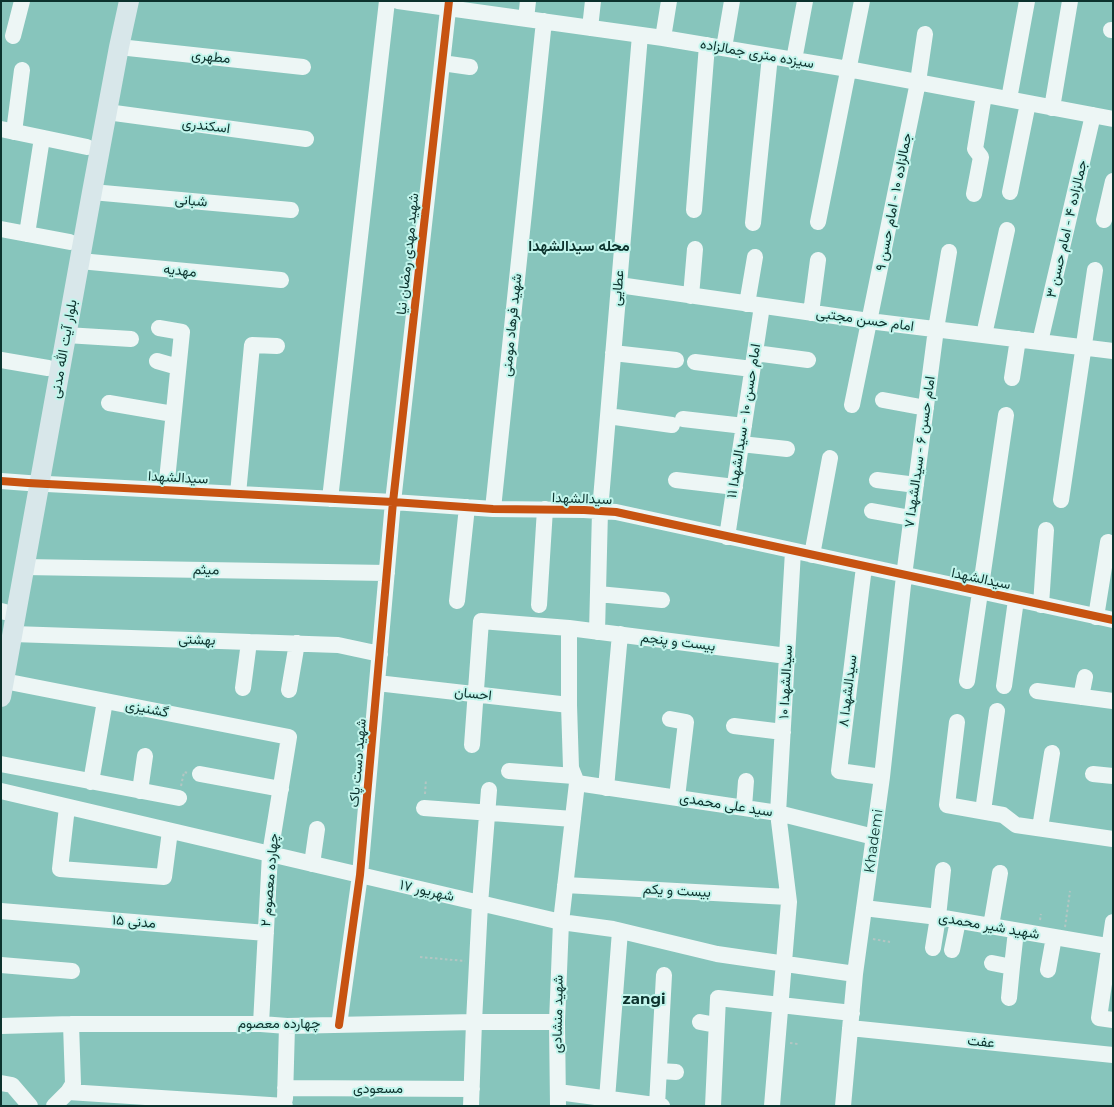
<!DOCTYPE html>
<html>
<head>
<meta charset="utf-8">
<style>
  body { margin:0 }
  #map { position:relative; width:1114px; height:1107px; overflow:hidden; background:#87c5bc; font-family:Montserrat,sans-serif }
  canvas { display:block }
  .frame { position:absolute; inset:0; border:2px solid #0c322d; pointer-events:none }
</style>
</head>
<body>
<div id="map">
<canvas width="1114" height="1107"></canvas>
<div class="frame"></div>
</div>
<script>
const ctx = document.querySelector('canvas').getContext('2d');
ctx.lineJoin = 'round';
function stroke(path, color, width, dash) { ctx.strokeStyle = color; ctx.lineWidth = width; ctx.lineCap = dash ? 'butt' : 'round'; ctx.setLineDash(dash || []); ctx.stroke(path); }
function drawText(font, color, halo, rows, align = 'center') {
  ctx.font = font + ' Montserrat,Vazirmatn,sans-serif'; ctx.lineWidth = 4; ctx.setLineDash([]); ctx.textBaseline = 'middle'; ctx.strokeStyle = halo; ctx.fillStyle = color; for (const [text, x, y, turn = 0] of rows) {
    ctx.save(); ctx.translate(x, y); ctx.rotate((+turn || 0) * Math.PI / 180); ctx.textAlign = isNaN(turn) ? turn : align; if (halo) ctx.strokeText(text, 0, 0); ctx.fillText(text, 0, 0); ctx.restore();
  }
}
const path = new Path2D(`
  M 181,786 L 184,772 L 188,773
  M 425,794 L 426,779
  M 1040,920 L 1041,914
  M 1065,927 L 1070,891
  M 873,939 L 890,942
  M 420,957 L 465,961
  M 790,1043 L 798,1044`);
const minor = new Path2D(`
  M 398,1 L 663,38 L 848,69 L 1113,119
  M 526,19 L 528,1
  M 590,28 L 593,1
  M 1111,30 L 1113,30
  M 13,36 L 22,1
  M 663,38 L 669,1
  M 119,47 L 303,67
  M 724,48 L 732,1
  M 794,60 L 805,1
  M 442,63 L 470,67
  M 1009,99 L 1027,1
  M 1052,108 L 1070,1
  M 107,112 L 306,139
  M 1,129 L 87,147
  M 14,132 L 22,70
  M 92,192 L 291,210
  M 1010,192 L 1028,103
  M 974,194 L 981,157 L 975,149 L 984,95
  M 694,210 L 707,45
  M 1104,220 L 1113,181
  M 818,222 L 862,1
  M 753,223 L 770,56
  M 1,229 L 70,242
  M 27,234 L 42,138
  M 80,261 L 281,280
  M 619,285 L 869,321 L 1113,351
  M 691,296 L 695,249
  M 747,304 L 755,257
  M 811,313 L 818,260
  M 159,328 L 182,332 L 166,490
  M 66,335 L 131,339
  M 984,335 L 1007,230
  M 1040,342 L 1093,115
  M 613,353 L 676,360
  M 755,353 L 808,360
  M 1,360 L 48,368
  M 157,361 L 178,367
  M 695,362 L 752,369
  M 1012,378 L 1018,339
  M 883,400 L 926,408
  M 109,403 L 173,414
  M 852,405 L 918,82 L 925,34
  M 608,416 L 672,425
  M 683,419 L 744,426
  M 741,444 L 787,449
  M 676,480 L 735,487
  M 877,480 L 916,485
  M 1,481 L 28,483 L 393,502 L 493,509 L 584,510 L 616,512 L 1113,620
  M 238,494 L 252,345 L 277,346
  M 330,499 L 387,1
  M 1061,500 L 1095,270
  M 493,509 L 544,21
  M 872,511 L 911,518
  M 727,537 L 762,306
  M 812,555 L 830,458
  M 24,567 L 387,573
  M 864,567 L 839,771 L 882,777
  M 598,594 L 662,600
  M 457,601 L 467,507
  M 539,605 L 545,509
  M 1041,605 L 1046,530
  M 1,611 L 5,612
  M 1096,617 L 1108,542
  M 597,632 L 600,511 L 640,35
  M 13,634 L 338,645 L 380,654
  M 4,681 L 289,737 L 270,854 L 261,1024
  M 967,681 L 1006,415
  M 377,683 L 569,705
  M 1004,686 L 1016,600
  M 243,688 L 249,642
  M 289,690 L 297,643
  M 1037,691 L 1113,701
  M 1081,697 L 1085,677
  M 670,719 L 686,722 L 677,797
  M 957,722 L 947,805 L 1003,815 L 1016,825 L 1113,839
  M 734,726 L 783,732
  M 472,745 L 481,621 L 569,628 L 787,656
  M 1,764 L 179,798
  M 509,771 L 574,776
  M 200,774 L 281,789
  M 1093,774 L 1113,776
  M 91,782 L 105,701
  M 577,783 L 778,813 L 874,837
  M 606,788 L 620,634
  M 1,791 L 561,922 L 613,929 L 717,954 L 855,974
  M 140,791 L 145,756
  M 67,807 L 60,869 L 164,877 L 170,831
  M 744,807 L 746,781
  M 424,808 L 573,819
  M 983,811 L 997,711
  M 1040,828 L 1052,753
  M 312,864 L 317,829
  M 565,885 L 788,897
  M 864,908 L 938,917 L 1113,947
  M 1,911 L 266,933
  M 1113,922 L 1099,1018 L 1113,1020
  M 991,926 L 1000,873
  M 933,948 L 938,917 L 943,870
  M 952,950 L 958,921
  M 992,963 L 1012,967 L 1016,931
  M 1,965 L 72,971
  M 1048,970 L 1054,937
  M 1009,998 L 1012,967
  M 700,1022 L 716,1025
  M 339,1025 L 360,875 L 393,502 L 449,1
  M 1,1026 L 71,1024 L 261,1024 L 287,1026 L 474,1022 L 557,1022
  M 850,1028 L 1113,1055
  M 659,1071 L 676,1072
  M 1,1083 L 12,1085 L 30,1106
  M 285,1088 L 472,1089
  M 68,1092 L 285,1106
  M 558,1092 L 662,1106
  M 285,1099 L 287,1026
  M 607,1099 L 620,931
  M 657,1105 L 664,975
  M 54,1106 L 68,1092 L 73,1084 L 71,1024
  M 471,1106 L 474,1022 L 480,904 L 489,790
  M 558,1106 L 557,1022 L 561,922 L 577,783 L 571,768 L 569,705 L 569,628
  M 713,1106 L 718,998 L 852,1013
  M 772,1106 L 789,902 L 778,813 L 793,551
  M 843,1106 L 855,974 L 882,777 L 904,576 L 936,329 L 949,252`);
const major = new Path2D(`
  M 1,697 L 92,192 L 119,47 L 129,1`);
const cycleway = new Path2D(`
  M 1,481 L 28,483 L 393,502 L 493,509 L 584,510 L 616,512 L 1113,620
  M 339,1025 L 360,875 L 393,502 L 449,1`);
const streetNames = [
  ["سیزده متری جمالزاده",757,54,10],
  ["مطهری",211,57,6],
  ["اسکندری",206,126,7],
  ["شبانی",191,201,5],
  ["جمالزاده ۱۰ - امام حسن ۹",894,202,-79],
  ["جمالزاده ۴ - امام حسن ۳",1067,229,-77],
  ["شهید مهدی رمضان نیا",408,254,-84],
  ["مهدیه",180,271,6],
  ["عطایی",618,288,-85],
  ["امام حسن مجتبی",865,320,8],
  ["شهید فرهاد مومنی",512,325,-84],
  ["بلوار آیت الله مدنی",64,349,-80],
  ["امام حسن ۱۰ - سیدالشهدا ۱۱",744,421,-81],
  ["امام حسن ۶ - سیدالشهدا ۷",920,452,-82],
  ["سیدالشهدا",178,478,3],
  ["سیدالشهدا",582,499,2],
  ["میثم",206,570,1],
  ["سیدالشهدا",981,579,12],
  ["بهشتی",197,640,2],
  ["بیست و پنجم",678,642,7],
  ["سیدالشهدا ۱۰",786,682,-87],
  ["سیدالشهدا ۸",848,691,-83],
  ["احسان",473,694,6],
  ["گشنیزی",147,709,11],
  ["شهید دست پاک",358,763,-85],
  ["سید علی محمدی",726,805,9],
  ["Khademi",874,841,-82],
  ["چهارده معصوم ۲",270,880,-85],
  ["۱۷ شهریور",427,891,13],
  ["بیست و یکم",677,891,3],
  ["مدنی ۱۵",134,922,5],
  ["شهید شیر محمدی",989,926,10],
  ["شهید منشادی",558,1014,-89],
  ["چهارده معصوم",279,1024],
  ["عفت",981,1042,6],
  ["مسعودی",378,1089]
];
const neighbourhoodNames = [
  ["محله سیدالشهدا",579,247],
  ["zangi",644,1000]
];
stroke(path, '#b3c6c3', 2, [2.5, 2.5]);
stroke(minor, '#edf6f5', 16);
stroke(major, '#d8e7ea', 20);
stroke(cycleway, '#c75311', 8);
drawText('14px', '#0c322d', '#c2f5ec', streetNames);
drawText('bold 15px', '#0c322d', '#c2f5ec', neighbourhoodNames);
</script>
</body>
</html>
